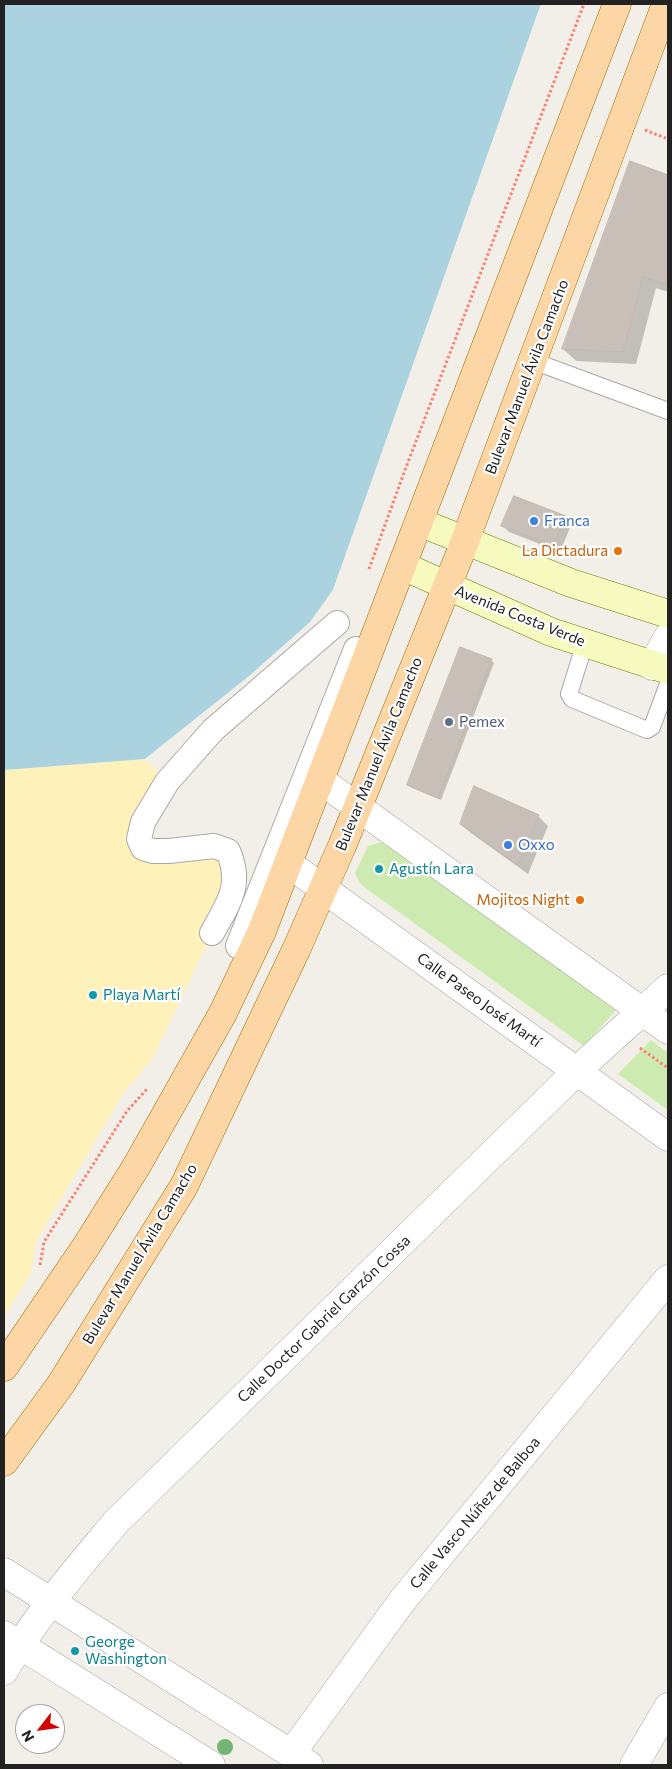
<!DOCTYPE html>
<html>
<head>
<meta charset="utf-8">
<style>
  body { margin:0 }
  #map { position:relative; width:672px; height:1769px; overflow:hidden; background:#f2efe9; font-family:Commissioner,sans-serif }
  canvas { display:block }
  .frame { position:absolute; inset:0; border:5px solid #222; pointer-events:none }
  .north { position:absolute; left:15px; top:1704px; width:50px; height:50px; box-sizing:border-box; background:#fff; border:1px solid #a7a7a7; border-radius:50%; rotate:240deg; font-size:14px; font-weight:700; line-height:20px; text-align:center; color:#222 }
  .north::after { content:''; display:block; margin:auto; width:18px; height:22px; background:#d40000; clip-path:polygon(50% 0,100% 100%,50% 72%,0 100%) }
</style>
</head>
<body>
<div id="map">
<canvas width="672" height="1769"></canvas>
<div class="frame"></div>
<div class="north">N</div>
</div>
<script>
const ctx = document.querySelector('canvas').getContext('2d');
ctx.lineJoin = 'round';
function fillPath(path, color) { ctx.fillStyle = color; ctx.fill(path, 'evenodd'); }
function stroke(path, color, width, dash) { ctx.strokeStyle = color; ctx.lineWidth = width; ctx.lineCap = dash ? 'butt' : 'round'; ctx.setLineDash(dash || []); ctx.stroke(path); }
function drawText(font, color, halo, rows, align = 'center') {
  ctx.font = font + ' Commissioner,sans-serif'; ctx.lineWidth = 4.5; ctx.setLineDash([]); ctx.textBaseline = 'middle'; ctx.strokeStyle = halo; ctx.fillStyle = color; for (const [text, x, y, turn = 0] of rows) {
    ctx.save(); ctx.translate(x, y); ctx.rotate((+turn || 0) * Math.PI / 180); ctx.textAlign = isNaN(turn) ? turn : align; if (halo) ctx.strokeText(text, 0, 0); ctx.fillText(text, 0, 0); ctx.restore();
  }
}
const grass = new Path2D(`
  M 385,841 L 616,1010 L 584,1046 L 360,884 L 355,873 L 368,846 Z
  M 651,1040 L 668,1053 L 668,1110 L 618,1074 Z`);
const sand = new Path2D(`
  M 145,759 L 167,782 L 139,839 L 228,851 L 212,933 L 153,1058 L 123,1094 L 42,1231 L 36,1242 L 31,1273 L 4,1317 L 4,770 Z`);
const water = new Path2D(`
  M 4,4 L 541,4 L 333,590 L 310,622 L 248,677 L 145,759 L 4,770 Z`);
const pier = new Path2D(`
  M 541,4 L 544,4 L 335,591 L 312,624 L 250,679 L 146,761 L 145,759 L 248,677 L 310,623 L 333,590 Z`);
const shadow = new Path2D(`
  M 631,163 L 668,177 L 668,292 L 656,288 L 636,364 L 576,361 L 563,349 Z
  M 565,517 L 572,523 L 560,552 L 509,532 L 503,526 Z
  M 491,660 L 494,663 L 441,800 L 412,788 L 409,785 Z
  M 538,816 L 548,826 L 528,874 L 471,833 L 461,824 Z`);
const building = new Path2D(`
  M 630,161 L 668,175 L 668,285 L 643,277 L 623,352 L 562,349 Z
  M 514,496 L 566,516 L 553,546 L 501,526 Z
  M 460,647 L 492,659 L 438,798 L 407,785 Z
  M 474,786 L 539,815 L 518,865 L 460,824 Z`);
const path = new Path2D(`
  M 645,130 L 668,139
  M 369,569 L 405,470 L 584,4
  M 640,1048 L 668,1068
  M 40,1265 L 44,1242 L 127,1111 L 147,1089`);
const service = new Path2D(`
  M 533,361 L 668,411
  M 585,643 L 569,694 L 572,699 L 647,730 L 652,727 L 668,684`);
const pedestrian = new Path2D(`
  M 212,933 C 228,904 243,885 228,851 L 214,846 L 169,851 L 153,851 L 143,848 L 139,839 L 143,822 L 167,782 L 213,730 L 337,623
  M 238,946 L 356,649`);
const minor = new Path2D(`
  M 652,666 L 668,637
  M 320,780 L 668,1030
  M 289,864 L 668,1137
  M 4,1572 L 309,1765
  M 4,1635 L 211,1765
  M 4,1671 C 35,1617 76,1570 116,1522 L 577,1071 C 607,1042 638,1016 668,988
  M 291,1754 L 402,1601 L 668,1279
  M 634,1765 L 668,1707`);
const secondary = new Path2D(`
  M 419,522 L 571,583 L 668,614
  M 403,566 L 551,632 L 668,670`);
const primary = new Path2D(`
  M 4,1367 L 85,1248 L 136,1167 L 223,1013 L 262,931 L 617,4
  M 4,1462 L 61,1384 L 184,1186 L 296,950 L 342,846 L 460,554 L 666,4`);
const trees = [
  [225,1747]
];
const markers = [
  [534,521,5,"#3f7fe0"],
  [618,551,5,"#e8710a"],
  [449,722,5,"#5c6f8a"],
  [508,845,5,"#3f7fe0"],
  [379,869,5,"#0f9aa8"],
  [580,900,5,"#e8710a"],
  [93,995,5,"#0f9aa8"],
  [75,1651,5,"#0f9aa8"]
];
const streetNames = [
  ["Bulevar Manuel Ávila Camacho",527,377,-69],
  ["Avenida Costa Verde",520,616,22],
  ["Bulevar Manuel Ávila Camacho",379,754,-68],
  ["Calle Paseo José Martí",479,1000,36],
  ["Bulevar Manuel Ávila Camacho",140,1254,-59],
  ["Calle Doctor Gabriel Garzón Cossa",324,1319,-44],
  ["Calle Vasco Núñez de Balboa",475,1513,-50]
];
const shopNames = [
  ["Franca",544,521],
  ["Oxxo",518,845]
];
const foodNames = [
  ["La Dictadura",608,551],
  ["Mojitos Night",570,900]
];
const serviceNames = [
  ["Pemex",459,722]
];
const cultureNames = [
  ["Agustín Lara",389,869],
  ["Playa Martí",103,995],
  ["George",85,1642],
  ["Washington",85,1659]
];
fillPath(grass, '#cdebb0');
fillPath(sand, '#fff1ba');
fillPath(water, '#aad3df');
fillPath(pier, '#f2efe9');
fillPath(shadow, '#0003');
fillPath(building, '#c7bfb8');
stroke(building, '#c4b6ab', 1);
stroke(service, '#a9a9a9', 18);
stroke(pedestrian, '#a9a9a9', 26);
stroke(minor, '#a9a9a9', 29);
stroke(secondary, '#707d05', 29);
stroke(primary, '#a06b00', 29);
stroke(path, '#fa8072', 3, [2.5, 2.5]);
stroke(service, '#fff', 16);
stroke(pedestrian, '#fff', 24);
stroke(minor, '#fff', 28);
stroke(secondary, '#f7fabf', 28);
stroke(primary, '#fcd6a4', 28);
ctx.fillStyle = '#74b475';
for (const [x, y] of trees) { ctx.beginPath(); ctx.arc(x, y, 8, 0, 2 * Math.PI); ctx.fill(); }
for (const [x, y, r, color] of markers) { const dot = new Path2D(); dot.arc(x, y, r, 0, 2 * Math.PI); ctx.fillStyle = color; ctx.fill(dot); stroke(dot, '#fff', 2); }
drawText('15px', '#222', '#fff', streetNames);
drawText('15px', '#366cbe', '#fff', shopNames, 'left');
drawText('15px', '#c56008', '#fff', foodNames, 'right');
drawText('15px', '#4e5e75', '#fff', serviceNames, 'left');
drawText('15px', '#0d838f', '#fff', cultureNames, 'left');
</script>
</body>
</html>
